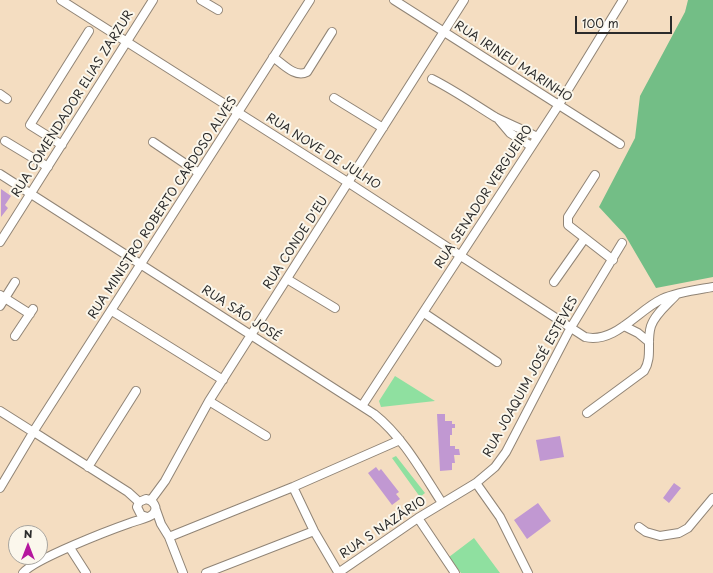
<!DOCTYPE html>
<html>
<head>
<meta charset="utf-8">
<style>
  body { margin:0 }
  #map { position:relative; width:713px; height:573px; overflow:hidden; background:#f4ddc1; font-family:"Playpen Sans",sans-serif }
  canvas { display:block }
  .north { position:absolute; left:8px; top:525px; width:40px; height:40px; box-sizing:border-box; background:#fbf7ec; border:1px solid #a8a59f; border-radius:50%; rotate:0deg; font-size:11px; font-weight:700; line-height:16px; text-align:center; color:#2b2b2b }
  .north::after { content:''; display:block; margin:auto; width:14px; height:18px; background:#b5179e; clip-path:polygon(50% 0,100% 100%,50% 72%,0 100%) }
  .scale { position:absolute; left:575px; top:16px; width:97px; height:18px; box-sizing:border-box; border:2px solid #2b2b2b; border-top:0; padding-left:5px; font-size:12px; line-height:14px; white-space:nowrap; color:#2b2b2b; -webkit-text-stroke:3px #fbf7ec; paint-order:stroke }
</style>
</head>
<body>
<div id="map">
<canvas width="713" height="573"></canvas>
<div class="north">N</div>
<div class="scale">100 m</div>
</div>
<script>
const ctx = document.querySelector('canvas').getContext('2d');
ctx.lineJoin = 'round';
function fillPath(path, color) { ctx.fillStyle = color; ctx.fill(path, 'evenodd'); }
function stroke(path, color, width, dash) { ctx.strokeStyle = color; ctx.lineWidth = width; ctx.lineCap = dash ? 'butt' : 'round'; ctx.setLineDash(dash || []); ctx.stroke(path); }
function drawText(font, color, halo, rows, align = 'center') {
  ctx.font = font + ' "Playpen Sans",sans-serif'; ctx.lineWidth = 4; ctx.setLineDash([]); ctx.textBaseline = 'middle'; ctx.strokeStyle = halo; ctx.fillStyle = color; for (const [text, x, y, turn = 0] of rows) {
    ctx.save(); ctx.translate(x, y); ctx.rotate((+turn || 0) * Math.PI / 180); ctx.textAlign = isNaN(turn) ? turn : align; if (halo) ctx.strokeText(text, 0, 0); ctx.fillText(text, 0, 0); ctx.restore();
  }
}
const green = new Path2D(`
  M 395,376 L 435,401 L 381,407 L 379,401 Z
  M 396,456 L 425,493 L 420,497 L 392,458 Z
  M 474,538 L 500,573 L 461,573 L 449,557 Z`);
const forest = new Path2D(`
  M 688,0 L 713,0 L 713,277 L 656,288 L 625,235 L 599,207 L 635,138 L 640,96 L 685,12 Z`);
const building = new Path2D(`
  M 1,189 L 11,196 L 5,205 L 8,208 L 1,217 Z
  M 437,414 L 445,414 L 445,421 L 452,421 L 452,424 L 455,424 L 455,428 L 452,428 L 452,435 L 450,435 L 450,446 L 455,446 L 455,449 L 459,449 L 460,455 L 454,455 L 455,463 L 452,463 L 452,470 L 440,471 Z
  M 560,436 L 564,457 L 540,461 L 536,440 Z
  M 376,467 L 379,471 L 381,469 L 399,492 L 396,494 L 400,499 L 392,505 L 368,473 Z
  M 674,483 L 681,488 L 669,503 L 663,498 Z
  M 538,503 L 551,521 L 527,539 L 514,520 Z`);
const minor = new Path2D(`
  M 61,0 L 349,183 L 585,337 C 615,344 638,310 662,299 C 678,292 696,290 713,287
  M 201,0 L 218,10
  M 394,0 L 620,144
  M 273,57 C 283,64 295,78 307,72 L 332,32
  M 432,79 C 454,90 474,104 495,117 C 508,124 523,129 537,137
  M 0,94 L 7,99
  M 334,98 L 383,128
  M 499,120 L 510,133 L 531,146
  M 5,141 L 48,167
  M 153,142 L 199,173
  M 62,145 L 30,125 L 89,31
  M 0,174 L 374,414 C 403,437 422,472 442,503
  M 595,175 L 568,217 L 568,225 L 613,260
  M 0,242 L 153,0
  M 287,279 L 335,308
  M 554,282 L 585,238
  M 0,295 L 30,314
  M 0,306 L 15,282
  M 112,311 L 223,380
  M 424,313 L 497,362
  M 624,326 L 638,333 L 649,342
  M 15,336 L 33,309
  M 209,401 L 266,436
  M 362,406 L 558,106 L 623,0
  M 0,411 L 30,430
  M 587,413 L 644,371 C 653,357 646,342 651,326 C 655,314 668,304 676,295
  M 35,429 L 310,0
  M 37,434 L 128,492 L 139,502
  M 88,467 L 136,391
  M 476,483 L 500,517 L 528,573
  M 293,487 L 314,531 L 338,572
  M 0,488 L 31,436
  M 151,500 L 165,481 L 209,401 L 464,0
  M 156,510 L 161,524 L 169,537 L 183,573
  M 418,518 L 455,573
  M 639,527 L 646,532 L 660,536 L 679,533 L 688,528 L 713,498
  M 169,537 L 293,487 L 400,440
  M 70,548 L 86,573
  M 23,573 C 34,559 110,530 130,523 C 137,520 148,519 153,514 C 159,508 153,500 146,499 L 139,502 L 137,507 L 141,515 L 147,517
  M 206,573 L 314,531
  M 338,573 L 418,518 L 476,483 L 495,467 L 506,452 L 570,329 L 622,243`);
const streetNames = [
  ["RUA IRINEU MARINHO",513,62,33],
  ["RUA COMENDADOR ELIAS ZARZUR",73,104,-58],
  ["RUA NOVE DE JULHO",323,152,32],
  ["RUA SENADOR VERGUEIRO",484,197,-57],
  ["RUA MINISTRO ROBERTO CARDOSO ALVES",163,208,-57],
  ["RUA CONDE D'EU",296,243,-57],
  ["RUA SÃO JOSÉ",241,314,33],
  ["RUA JOAQUIM JOSÉ ESTEVES",531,377,-61],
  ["RUA S NAZÁRIO",383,528,-34]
];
fillPath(green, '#8fe0a0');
fillPath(forest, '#73be86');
fillPath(building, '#c198d2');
stroke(minor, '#908476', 10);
stroke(minor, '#fff', 8);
drawText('12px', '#2b2b2b', '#fbf7ec', streetNames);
</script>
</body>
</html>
